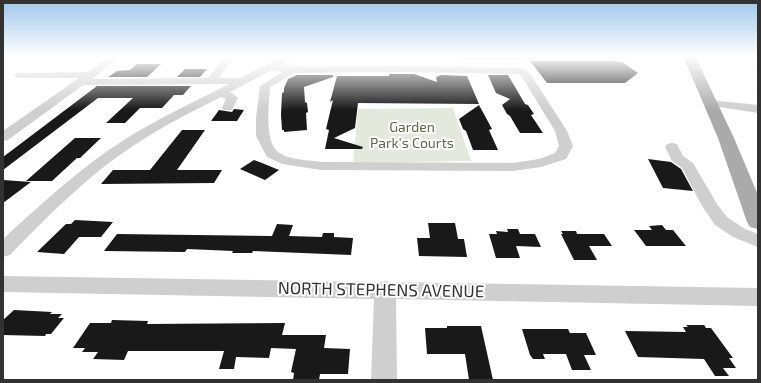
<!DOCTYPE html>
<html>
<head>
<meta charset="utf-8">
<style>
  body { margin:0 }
  #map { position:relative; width:761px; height:383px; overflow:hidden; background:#fff; font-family:"Exo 2",sans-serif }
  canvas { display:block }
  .frame { position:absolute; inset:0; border:4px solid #323232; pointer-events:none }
</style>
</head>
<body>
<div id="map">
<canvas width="761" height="383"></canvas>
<div class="frame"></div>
</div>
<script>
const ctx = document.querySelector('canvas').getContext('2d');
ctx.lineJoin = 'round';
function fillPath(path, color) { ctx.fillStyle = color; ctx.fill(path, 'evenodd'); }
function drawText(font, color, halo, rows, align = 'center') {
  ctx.font = font + ' "Exo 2",sans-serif'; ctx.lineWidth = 4; ctx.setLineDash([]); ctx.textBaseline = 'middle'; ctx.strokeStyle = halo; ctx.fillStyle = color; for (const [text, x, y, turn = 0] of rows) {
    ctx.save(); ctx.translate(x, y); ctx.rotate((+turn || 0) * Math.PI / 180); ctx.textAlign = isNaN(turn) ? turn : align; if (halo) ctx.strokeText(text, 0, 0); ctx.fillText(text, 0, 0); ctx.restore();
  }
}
const green = new Path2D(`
  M 453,108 L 471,161 L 353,163 L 358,109 Z`);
const building = new Path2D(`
  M 530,61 L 615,61 L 622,62 L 638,73 L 625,83 L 547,83 Z
  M 137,64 L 161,64 L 147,77 L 108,77 L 117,71 L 130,70 Z
  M 185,69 L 207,69 L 200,77 L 177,77 Z
  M 389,74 L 414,74 L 437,82 L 436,77 L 441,75 L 467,76 L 479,104 L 358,103 L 355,128 L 334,138 L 363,147 L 362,149 L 325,149 L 329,130 L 326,129 L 333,100 L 330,102 L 337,76 L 389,76 Z
  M 297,75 L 333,75 L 333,77 L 304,87 L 305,102 L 307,103 L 308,112 L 306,113 L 307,130 L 284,132 L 284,130 L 282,130 L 281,115 L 282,93 L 284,92 L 284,88 L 288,79 Z
  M 488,75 L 508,75 L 525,104 L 528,105 L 534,114 L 531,115 L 543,133 L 520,133 L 510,116 L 507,114 L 502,105 L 510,99 L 496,93 Z
  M 97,86 L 191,86 L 183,95 L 174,95 L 162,108 L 140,108 L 125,123 L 106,123 L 133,98 L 98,98 L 3,170 L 3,157 Z
  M 479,105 L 492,129 L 489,130 L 498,150 L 473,150 L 466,131 L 463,129 L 459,119 Z
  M 234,109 L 244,110 L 237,121 L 211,121 L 219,110 L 232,112 Z
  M 182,130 L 205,130 L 177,170 L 222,170 L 214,183 L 101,184 L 113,170 L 150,170 Z
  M 75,138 L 101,138 L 80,158 L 77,158 L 52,181 L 26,181 Z
  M 648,159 L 671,162 L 681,169 L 693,191 L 663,188 Z
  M 254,160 L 262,163 L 279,170 L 265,180 L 240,169 Z
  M 3,180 L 31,182 L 3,203 Z
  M 75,220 L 113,222 L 101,237 L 79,237 L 64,254 L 37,252 L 66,224 L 71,224 Z
  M 428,223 L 455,223 L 458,239 L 464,239 L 467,257 L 419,256 L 417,238 L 430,238 Z
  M 277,224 L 293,225 L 289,236 L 322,237 L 323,233 L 334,233 L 334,237 L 353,238 L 351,255 L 253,251 L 252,253 L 232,253 L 233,251 L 187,249 L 185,252 L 104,251 L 117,234 L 272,236 Z
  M 662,225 L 666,230 L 673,230 L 686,246 L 646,246 L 634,230 L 652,230 L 649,226 Z
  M 507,229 L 518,229 L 520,234 L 535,234 L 541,247 L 516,246 L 520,258 L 496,258 L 489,234 L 497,234 L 496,231 L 508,232 Z
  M 561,231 L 576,231 L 577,234 L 604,234 L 612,246 L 589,246 L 597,260 L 574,260 L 561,234 L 563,234 Z
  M 14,310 L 52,312 L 50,314 L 62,314 L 58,318 L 64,318 L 51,334 L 46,334 L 45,336 L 3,335 L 3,320 Z
  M 112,320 L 148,321 L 147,324 L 285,323 L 282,335 L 326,335 L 324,348 L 350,349 L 348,374 L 320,374 L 319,380 L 293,380 L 294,373 L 291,372 L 296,349 L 271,348 L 269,358 L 236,357 L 234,369 L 219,369 L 224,351 L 128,351 L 124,360 L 93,359 L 98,352 L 82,352 L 85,348 L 73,348 L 90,323 L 111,323 Z
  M 686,325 L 704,325 L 706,328 L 711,328 L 733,358 L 729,358 L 736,368 L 723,368 L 729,376 L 715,376 L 704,359 L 638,357 L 625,331 L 686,332 L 683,327 L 688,327 Z
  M 447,326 L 481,326 L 493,380 L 469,380 L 465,354 L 427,354 L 425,328 L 447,328 Z
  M 522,329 L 568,329 L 570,333 L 586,333 L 596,355 L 584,355 L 591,370 L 572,370 L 566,354 L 543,354 L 545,359 L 533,359 L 530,355 Z`);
const minor = new Path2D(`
  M 111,56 L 121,56 L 92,79 L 208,78 L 225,56 L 234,56 L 219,78 L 241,78 L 283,56 L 294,56 L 281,65 L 293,67 L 395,66 L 521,68 L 525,69 L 531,75 L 567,131 L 573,146 L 566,159 L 541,167 L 513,171 L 321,170 L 282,164 L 267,157 L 256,136 L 256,118 L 260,86 L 283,72 L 272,70 L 230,92 L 238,98 L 232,110 L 224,110 L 222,108 L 226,99 L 221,97 C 191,112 161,127 133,146 C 87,176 48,216 10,255 L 3,257 L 3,239 C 41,204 80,168 124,140 C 157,119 194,102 229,84 L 83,85 L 8,140 L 3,141 L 3,131 L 79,78 L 19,78 L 15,77 L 14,75 L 15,73 L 88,72 ZM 395,72 L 519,74 L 522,77 L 555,131 L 559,146 L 555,153 L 539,159 L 513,163 L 321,162 C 308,160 289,160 278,152 C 264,140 269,104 270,87 L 295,73 Z
  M 458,56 L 628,56 L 624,59 L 462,60 L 459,59 Z
  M 711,100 L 758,105 L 758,113 L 707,105 L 705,103 L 707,101 Z
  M 672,143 L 677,144 L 683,156 L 693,163 L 717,204 L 727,217 L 745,229 L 758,234 L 758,247 L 733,237 L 715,225 L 702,206 L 682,168 L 672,161 L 665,147 L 667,144 Z
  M 3,276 L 381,282 L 385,281 L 390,282 L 758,288 L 758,306 L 396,299 L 397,380 L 371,380 L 374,299 L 3,292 Z`);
const major = new Path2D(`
  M 683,56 L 695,56 L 734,138 L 758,195 L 758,229 L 750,227 L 747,222 L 718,138 Z`);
const parkNames = [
  ["Garden",412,127],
  ["Park's Courts",412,143]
];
const nearStreetnames = [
  ["NORTH STEPHENS AVENUE",381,290,1]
];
fillPath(green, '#e3e9dc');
fillPath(building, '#191919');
fillPath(minor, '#cfcfcf');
fillPath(major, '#aaa');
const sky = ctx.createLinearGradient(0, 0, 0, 110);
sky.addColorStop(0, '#9dc6e9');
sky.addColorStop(0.51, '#fff');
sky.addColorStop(1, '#ffffff00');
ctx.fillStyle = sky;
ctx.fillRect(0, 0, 761, 110);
drawText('14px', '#596c42', '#fff', parkNames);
drawText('17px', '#323232', '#fff', nearStreetnames);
</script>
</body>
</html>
